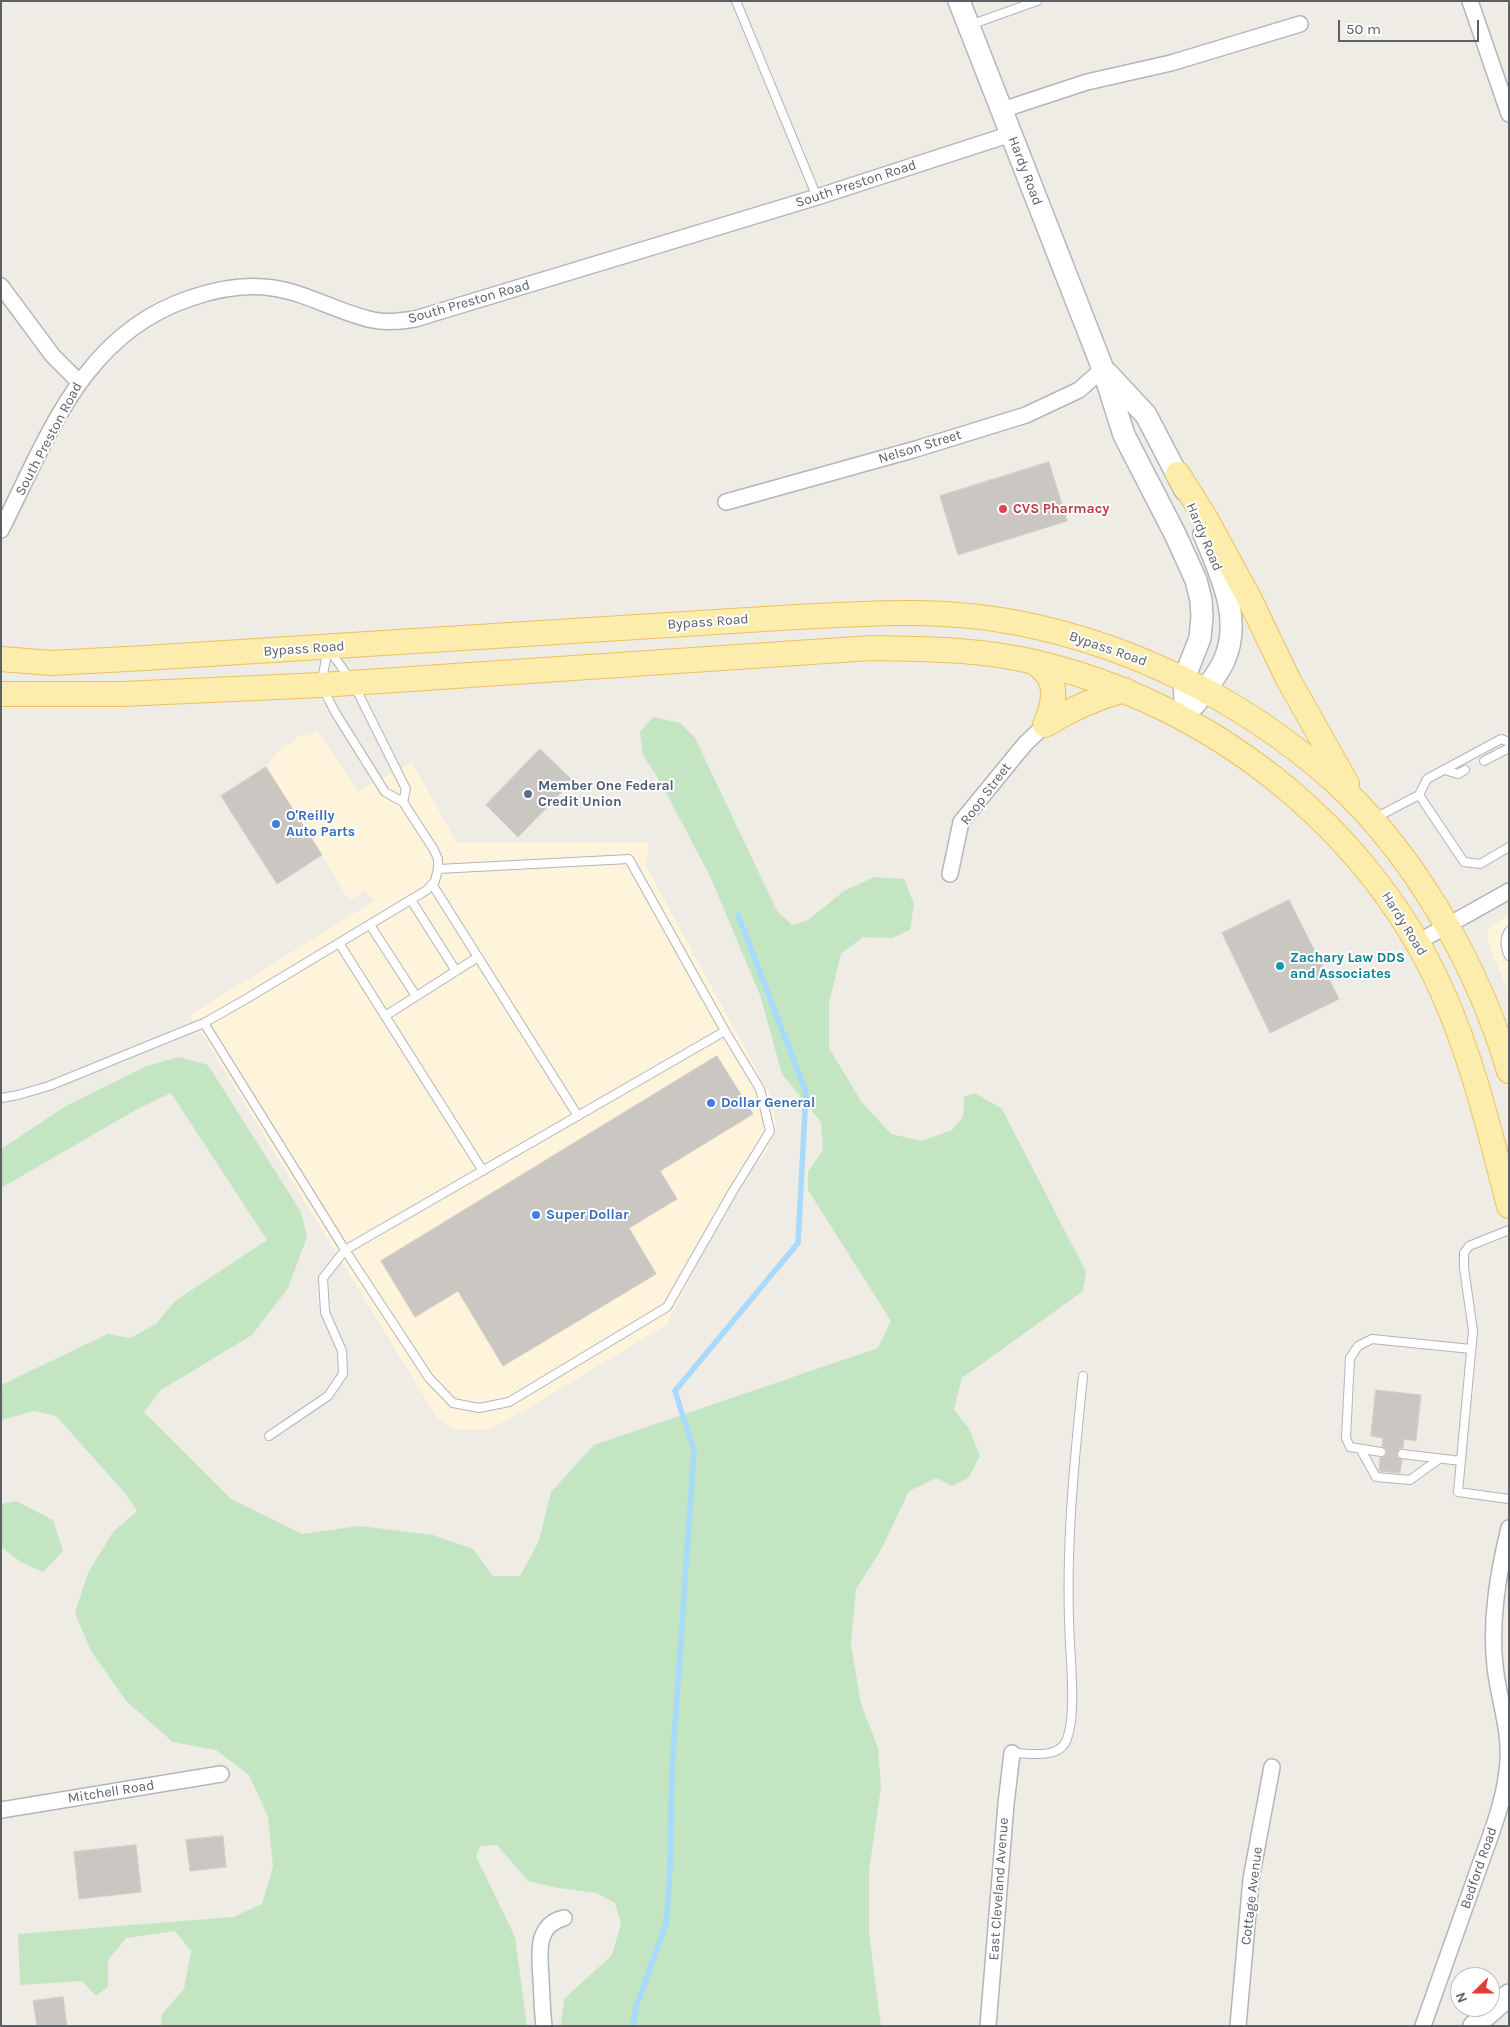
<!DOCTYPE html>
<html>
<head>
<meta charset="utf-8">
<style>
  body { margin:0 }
  #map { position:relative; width:1510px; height:2027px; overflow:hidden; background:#eeece5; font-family:Karla,sans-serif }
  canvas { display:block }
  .frame { position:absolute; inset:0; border:2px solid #5c6065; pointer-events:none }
  .north { position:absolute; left:1450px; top:1967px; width:50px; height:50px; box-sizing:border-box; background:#fff; border:1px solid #bebfc1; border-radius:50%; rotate:248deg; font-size:14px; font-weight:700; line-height:20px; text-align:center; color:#5c6065 }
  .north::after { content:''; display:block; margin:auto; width:18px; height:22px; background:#e43d35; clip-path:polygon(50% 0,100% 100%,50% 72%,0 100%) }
  .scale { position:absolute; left:1338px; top:20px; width:141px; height:22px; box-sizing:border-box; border:2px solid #5c6065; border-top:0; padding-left:6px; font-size:15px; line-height:18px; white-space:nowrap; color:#5c6065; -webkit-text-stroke:4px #fff; paint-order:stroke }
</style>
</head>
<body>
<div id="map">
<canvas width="1510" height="2027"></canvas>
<div class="frame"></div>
<div class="north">N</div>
<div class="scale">50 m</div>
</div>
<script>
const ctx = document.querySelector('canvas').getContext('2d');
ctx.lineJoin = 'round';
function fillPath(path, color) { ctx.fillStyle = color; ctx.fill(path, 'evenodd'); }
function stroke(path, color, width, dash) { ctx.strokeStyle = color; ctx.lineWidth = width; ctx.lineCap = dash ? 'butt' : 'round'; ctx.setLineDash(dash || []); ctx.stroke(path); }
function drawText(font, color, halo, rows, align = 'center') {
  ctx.font = font + ' Karla,sans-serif'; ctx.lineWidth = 4; ctx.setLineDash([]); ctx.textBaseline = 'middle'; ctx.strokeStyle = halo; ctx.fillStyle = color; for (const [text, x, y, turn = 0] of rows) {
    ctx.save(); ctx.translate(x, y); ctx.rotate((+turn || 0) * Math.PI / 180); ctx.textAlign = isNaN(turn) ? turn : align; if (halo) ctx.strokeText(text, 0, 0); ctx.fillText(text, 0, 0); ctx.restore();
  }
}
const commercial = new Path2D(`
  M 317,731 L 358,791 L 412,763 L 457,843 L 649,842 L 646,866 L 774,1102 L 776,1130 L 764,1155 L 744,1176 L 666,1325 L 522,1412 L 487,1430 L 457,1430 L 438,1419 L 190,1015 L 374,901 L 365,890 L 349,901 L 322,855 L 277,884 L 221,796 L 266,767 L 277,752 L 301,735 L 307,736 Z
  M 1509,915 L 1509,994 L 1488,942 L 1488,928 Z`);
const green = new Path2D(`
  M 653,717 L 680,723 L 695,738 L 777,911 L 792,925 L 808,920 L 844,891 L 874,877 L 904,879 L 914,904 L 910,930 L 892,938 L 863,937 L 841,954 L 829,1003 L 829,1048 L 861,1101 L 891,1134 L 922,1141 L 952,1130 L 963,1117 L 964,1097 L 975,1093 L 1002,1109 L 1086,1272 L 1083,1291 L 962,1378 L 954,1409 L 969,1429 L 980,1456 L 969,1477 L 953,1486 L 936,1478 L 909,1491 L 881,1550 L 856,1589 L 851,1644 L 861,1704 L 878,1748 L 881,1787 L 869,1871 L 869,1934 L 881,2026 L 561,2026 L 564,1999 L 612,1955 L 621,1923 L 615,1903 L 597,1893 L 559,1888 L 528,1881 L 497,1845 L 480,1846 L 476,1856 L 515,1937 L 527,2026 L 161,2026 L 162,2014 L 184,1989 L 191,1951 L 175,1931 L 126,1938 L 108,1960 L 108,1987 L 96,1996 L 82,1981 L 20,1985 L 18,1934 L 233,1917 L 262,1904 L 273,1867 L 268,1817 L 249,1775 L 216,1750 L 173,1742 L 127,1702 L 91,1651 L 75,1613 L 88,1573 L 113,1532 L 137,1511 L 125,1493 L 56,1416 L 34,1411 L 1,1420 L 1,1385 L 108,1334 L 130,1338 L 156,1324 L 175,1301 L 267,1240 L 171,1093 L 139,1108 L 1,1188 L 1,1149 L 66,1106 L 147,1066 L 179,1057 L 208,1065 L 301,1212 L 307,1237 L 288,1288 L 252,1335 L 161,1390 L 144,1412 L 231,1499 L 302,1534 L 359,1526 L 433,1535 L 473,1549 L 493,1576 L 520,1576 L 539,1541 L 551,1492 L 594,1445 L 878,1348 L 891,1321 L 808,1190 L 808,1172 L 823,1150 L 821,1122 L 782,1074 L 760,995 L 710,876 L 661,783 L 643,755 L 640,732 Z
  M 16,1501 L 53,1520 L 63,1551 L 43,1572 L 21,1562 L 1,1547 L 1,1504 Z`);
const stream = new Path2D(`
  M 633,2026 L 636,2007 L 666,1924 L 670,1871 L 672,1769 L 694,1451 L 675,1391 L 798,1243 L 806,1092 L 738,915`);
const building = new Path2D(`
  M 1049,462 L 1067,521 L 958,555 L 940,496 Z
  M 540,749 L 573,781 L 518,837 L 486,805 Z
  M 266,767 L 322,855 L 277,884 L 221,796 Z
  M 1289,900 L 1339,999 L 1270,1033 L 1222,933 Z
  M 717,1056 L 753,1114 L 660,1171 L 677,1199 L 629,1228 L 656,1274 L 503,1366 L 458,1291 L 415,1317 L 381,1261 Z
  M 1376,1390 L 1421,1395 L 1416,1441 L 1404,1439 L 1403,1448 L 1399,1449 L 1397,1453 L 1397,1457 L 1402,1460 L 1400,1473 L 1379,1471 L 1380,1458 L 1385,1456 L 1387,1452 L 1385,1448 L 1382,1446 L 1383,1438 L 1371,1436 Z
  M 223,1836 L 226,1867 L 190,1871 L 186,1840 Z
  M 136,1845 L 141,1892 L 79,1899 L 74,1852 Z
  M 63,1997 L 67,2026 L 37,2026 L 33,2001 Z`);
const lane = new Path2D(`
  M 736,1 L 817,197
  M 970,25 L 1037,1
  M 330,651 L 353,683 L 406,789 L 403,802
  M 1484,761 L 1509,748
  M 1445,770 L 1458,774 L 1465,770
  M 1419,795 L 1427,779 L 1501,739 L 1509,742
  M 1375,818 L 1419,795 L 1464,862 L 1480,864 L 1509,847
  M 432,884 L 578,1116
  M 411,900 L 456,971
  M 370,925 L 416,996
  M 1509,931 C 1504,939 1505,948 1509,956
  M 339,943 L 483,1171
  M 385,1016 L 478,957
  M 204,1023 L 345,1250 L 429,1378 L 453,1403 L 479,1408 L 509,1402 L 667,1307 L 733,1191 L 770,1131 L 760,1089 L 725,1031
  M 1,1098 L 18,1095 L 49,1086 L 204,1023 L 246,999 L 427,890 L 435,881 L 438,869 L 438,859 L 434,850 L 403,802 L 385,792 L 335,712 L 321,685 L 328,648
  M 1509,1230 L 1469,1246 L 1464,1253 L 1464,1268 L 1473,1331 L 1458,1492 L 1509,1499
  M 269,1436 L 328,1396 L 343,1374 L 342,1351 L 325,1312 L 323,1278 L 345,1250 L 725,1031 L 629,859 L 438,869
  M 1361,1450 L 1376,1477 L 1410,1480 L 1439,1459
  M 1381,1452 L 1350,1447 L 1346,1438 L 1350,1358 L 1358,1346 L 1372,1339 L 1471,1349
  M 1402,1454 L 1461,1461
  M 1012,1753 C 1029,1753 1056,1759 1065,1743 C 1075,1725 1072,1681 1071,1660 C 1064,1564 1073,1472 1083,1376`);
const street = new Path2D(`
  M 1470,1 L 1509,114
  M 1002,110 L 1087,82 L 1171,63 L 1300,24
  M 1,286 L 53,356 L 79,382
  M 726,502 L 916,449 L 1026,415 L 1079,390 L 1103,369
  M 1,530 C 48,437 83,333 191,298 C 217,289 246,284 273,288 C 308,293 339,313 373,320 C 387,323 401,321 415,319 L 817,197 L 1011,134
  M 950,874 L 961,822 L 1025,744 L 1045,725
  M 1418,942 L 1509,891
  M 1,1810 L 221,1774
  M 544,2026 C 542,2010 542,1995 541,1979 C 540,1956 534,1925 564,1918
  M 988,2026 L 1006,1804 L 1012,1753
  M 1238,2026 L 1251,1879 L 1272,1767
  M 1423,2026 C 1441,1976 1458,1926 1476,1876 C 1489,1839 1506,1800 1508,1760 C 1510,1728 1498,1697 1495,1666 C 1490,1620 1498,1573 1509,1528`);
const secondary = new Path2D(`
  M 959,1 L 1103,369 L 1124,435 L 1175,534 L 1196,580 L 1201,600 L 1202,617 L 1200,638 L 1184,679 L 1186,718
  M 1107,373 L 1146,415 L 1185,490
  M 1195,704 C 1204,691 1216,677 1223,663 C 1244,620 1220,573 1204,534
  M 1474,2026 L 1509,1995`);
const primary = new Path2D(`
  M 1178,474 L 1206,519 L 1249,598 L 1288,679 L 1347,784
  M 1,659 L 52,663 L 145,658 L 796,617 C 870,613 944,608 1018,623 C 1132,645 1242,700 1330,777 C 1413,851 1478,965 1509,1071
  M 1035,662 C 1039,666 1046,672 1049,677 C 1058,692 1051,711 1045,725
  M 1,694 L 123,694 L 321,685 L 871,648 C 926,649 981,649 1034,662 C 1210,703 1368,826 1442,991 C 1473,1060 1490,1133 1509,1206
  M 1045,725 C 1071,709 1095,698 1125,690`);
const markers = [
  [1003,509,5,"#e0444e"],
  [528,794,5,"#5c6f8a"],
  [276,824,5,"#3f7fe0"],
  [1280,966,5,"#0f9aa8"],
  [711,1103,5,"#3f7fe0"],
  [536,1215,5,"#3f7fe0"]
];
const streetNames = [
  ["Hardy Road",1025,171,69],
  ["South Preston Road",856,184,-18],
  ["South Preston Road",469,302,-16],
  ["South Preston Road",49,439,-62],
  ["Nelson Street",920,447,-17],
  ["Hardy Road",1204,537,67],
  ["Bypass Road",708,622,-4],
  ["Bypass Road",304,649,-4],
  ["Bypass Road",1108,649,19],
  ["Roop Street",986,794,-53],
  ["Hardy Road",1404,924,58],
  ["Mitchell Road",111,1792,-9],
  ["Bedford Road",1479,1868,-71],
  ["East Cleveland Avenue",999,1889,-86],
  ["Cottage Avenue",1252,1896,-83]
];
const healthNames = [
  ["CVS Pharmacy",1013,509]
];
const serviceNames = [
  ["Member One Federal",538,786],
  ["Credit Union",538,802]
];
const shopNames = [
  ["O'Reilly",286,816],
  ["Auto Parts",286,832],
  ["Dollar General",721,1103],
  ["Super Dollar",546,1215]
];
const cultureNames = [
  ["Zachary Law DDS",1290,958],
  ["and Associates",1290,974]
];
fillPath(commercial, '#fdf4db');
fillPath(green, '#c3e5c2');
stroke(stream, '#a7dafc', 5.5);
fillPath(building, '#cac7c2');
stroke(building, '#d3cec3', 1);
stroke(lane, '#b2b5b9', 10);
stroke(street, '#b2b5b9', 18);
stroke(secondary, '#b3b7bc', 24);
stroke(primary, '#edc05f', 26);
stroke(lane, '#fff', 8);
stroke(street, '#fff', 15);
stroke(secondary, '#fff', 21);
stroke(primary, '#fcedac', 24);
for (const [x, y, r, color] of markers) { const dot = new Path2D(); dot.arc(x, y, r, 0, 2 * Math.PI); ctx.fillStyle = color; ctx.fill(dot); stroke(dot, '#fff', 2); }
drawText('14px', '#5c6065', '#fff', streetNames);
drawText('bold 14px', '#be3a42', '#fff', healthNames, 'left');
drawText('bold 14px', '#4e5e75', '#fff', serviceNames, 'left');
drawText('bold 14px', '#366cbe', '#fff', shopNames, 'left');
drawText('bold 14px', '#0d838f', '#fff', cultureNames, 'left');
</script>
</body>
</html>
